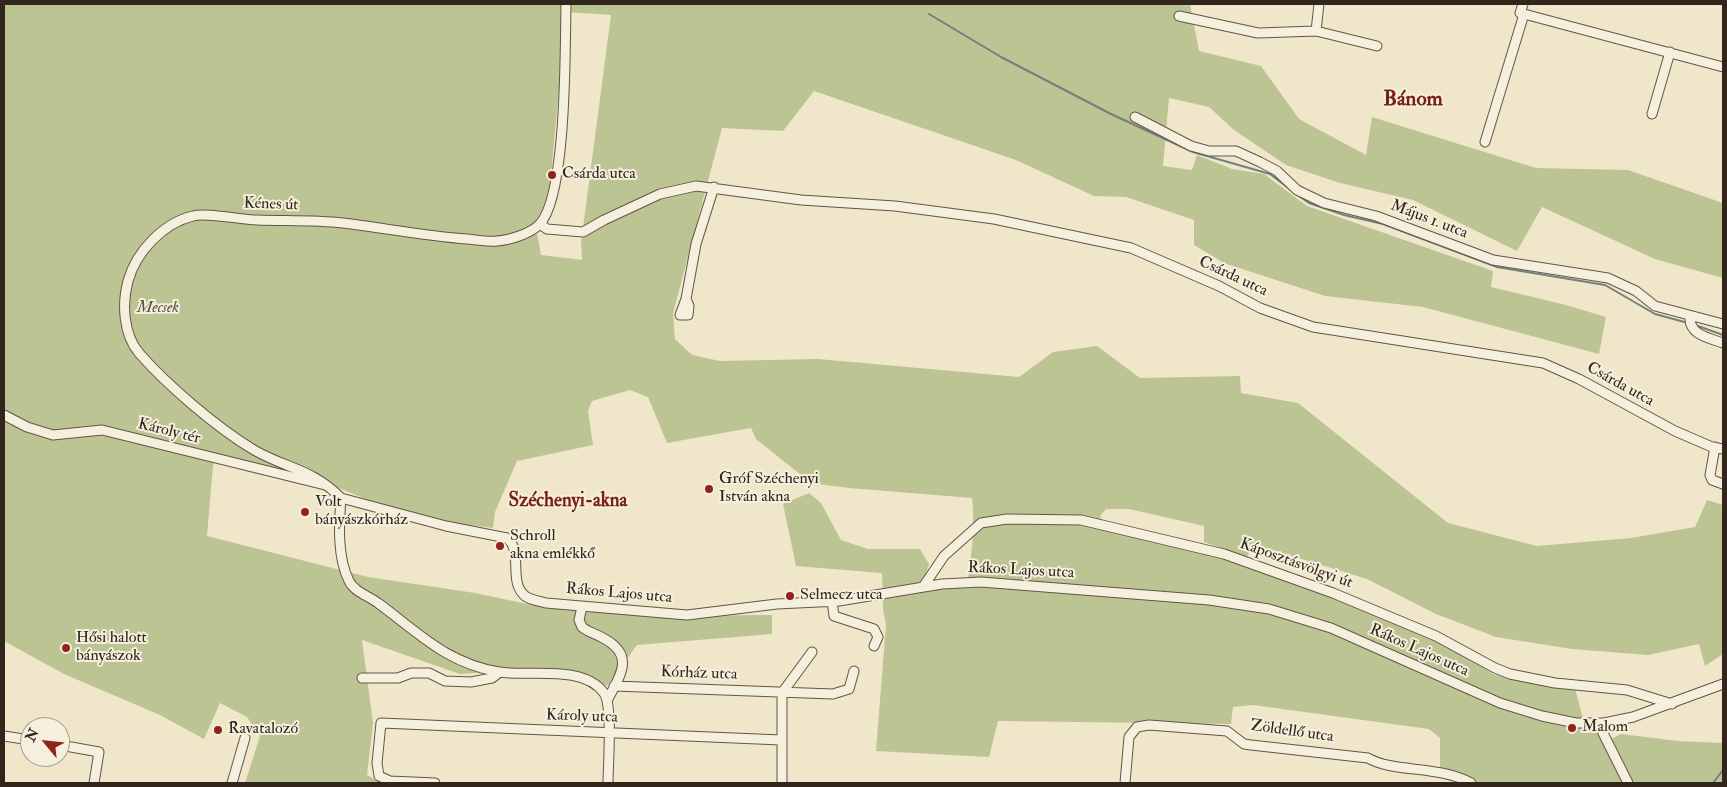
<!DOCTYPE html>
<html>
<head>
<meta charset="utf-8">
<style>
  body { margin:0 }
  #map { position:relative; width:1727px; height:787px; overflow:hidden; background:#f0e6ca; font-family:"IM FELL Double Pica",serif }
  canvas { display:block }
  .frame { position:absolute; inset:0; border:5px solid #32251b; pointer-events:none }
  .north { position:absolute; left:20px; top:717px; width:50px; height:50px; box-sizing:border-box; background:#f5efdd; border:1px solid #a79e8f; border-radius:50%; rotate:298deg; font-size:14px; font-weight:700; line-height:20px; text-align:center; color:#32251b }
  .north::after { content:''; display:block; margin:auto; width:18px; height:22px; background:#8f2418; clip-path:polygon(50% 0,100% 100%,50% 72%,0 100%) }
</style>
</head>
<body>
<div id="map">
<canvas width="1727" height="787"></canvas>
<div class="frame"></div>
<div class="north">N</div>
</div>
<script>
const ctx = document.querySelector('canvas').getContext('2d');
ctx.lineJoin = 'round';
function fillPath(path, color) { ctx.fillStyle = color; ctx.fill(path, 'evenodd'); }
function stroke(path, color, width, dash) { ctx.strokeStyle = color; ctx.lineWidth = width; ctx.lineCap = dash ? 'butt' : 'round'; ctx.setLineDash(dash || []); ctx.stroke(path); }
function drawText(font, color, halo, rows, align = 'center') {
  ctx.font = font + ' "IM FELL Double Pica",serif'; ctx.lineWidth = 4; ctx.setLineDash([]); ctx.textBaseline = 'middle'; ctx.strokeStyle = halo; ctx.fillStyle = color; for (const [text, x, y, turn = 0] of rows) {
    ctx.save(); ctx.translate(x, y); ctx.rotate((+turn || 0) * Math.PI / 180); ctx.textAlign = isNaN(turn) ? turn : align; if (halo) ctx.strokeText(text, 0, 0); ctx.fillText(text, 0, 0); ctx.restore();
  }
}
const green = new Path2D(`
  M 4,4 L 1190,4 L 1199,51 L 1261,66 L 1299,119 L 1366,155 L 1372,117 L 1536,168 L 1628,170 L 1723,203 L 1723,278 L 1655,259 L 1542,207 L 1517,251 L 1413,200 L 1340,183 L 1286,165 L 1234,130 L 1209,107 L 1169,98 L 1163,166 L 1192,170 L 1197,155 L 1232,169 L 1264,174 L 1307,206 L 1493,271 L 1491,287 L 1566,305 L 1606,317 L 1599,354 L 1423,307 L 1325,296 L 1224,263 L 1194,245 L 1194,220 L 1126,197 L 1094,196 L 1016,160 L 814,91 L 783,131 L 722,128 L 673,313 L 675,339 L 692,355 L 720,361 L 818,359 L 1019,377 L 1053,352 L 1097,346 L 1140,378 L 1240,376 L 1241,393 L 1298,403 L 1448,523 L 1537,546 L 1631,538 L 1695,527 L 1707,500 L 1723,505 L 1723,654 L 1705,666 L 1699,644 L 1648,655 L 1572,649 L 1496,637 L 1436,614 L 1367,579 L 1253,544 L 1247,557 L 1204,542 L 1204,526 L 1129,509 L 1106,509 L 1100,516 L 1105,527 L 1237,563 L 1319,590 L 1420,633 L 1468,658 L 1493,674 L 1519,681 L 1575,688 L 1583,719 L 1608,723 L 1609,740 L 1621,734 L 1678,741 L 1723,743 L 1723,783 L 1476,783 L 1440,768 L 1440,738 L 1429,729 L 1253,705 L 1233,707 L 1231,724 L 998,721 L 989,757 L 876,751 L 886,625 L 883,609 L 882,573 L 796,566 L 783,504 L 809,493 L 821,503 L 841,540 L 868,549 L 920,549 L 929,564 L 923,583 L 968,578 C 972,551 975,525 972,498 L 849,488 L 811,483 L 756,439 L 751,428 L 667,443 L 648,397 L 630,390 L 592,401 L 588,411 L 593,445 L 517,461 L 495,512 L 493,528 L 411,518 L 334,486 L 214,454 L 207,536 L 368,577 L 475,593 L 532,605 L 643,616 L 772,615 L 772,634 L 637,645 L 607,686 L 584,674 L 519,670 L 460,674 L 362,640 L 373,723 L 367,775 L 381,783 L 245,783 L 260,736 L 247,717 L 220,703 L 204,739 L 160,715 L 64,674 L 4,641 ZM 566,12 L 611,15 L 581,243 L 582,260 L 541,255 L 537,233 L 549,197 Z`);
const stream = new Path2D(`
  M 929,14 L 1001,57 L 1111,114 L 1193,152 L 1270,174 L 1291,190
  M 1299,196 L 1309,203 L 1344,215 L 1383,224 L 1497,267 L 1605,285 L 1655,314 L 1688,323
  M 1695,325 L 1723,335
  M 1713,783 L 1723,770`);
const minor = new Path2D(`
  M 566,4 C 565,47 567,198 539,225 C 529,234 510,240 497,241 C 487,242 477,240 467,239 C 425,236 384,228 343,223 C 314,220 286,221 257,220 C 241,220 206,212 193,216 C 163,223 136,252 128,281 C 122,303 123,334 139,353 C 167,385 217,428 254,450 C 287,469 311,468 341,498 L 446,526 L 507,538 C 523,551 509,579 523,594 C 528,600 539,601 546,603 L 687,615 L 777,604 L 839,601 L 942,584 L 981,582 L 1209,600 L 1269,609 L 1331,628 L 1500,703 L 1542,716 L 1576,723 L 1604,723 L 1633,717 L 1723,684
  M 1524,14 L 1723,67
  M 1179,16 L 1258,33 L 1316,31 L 1319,4
  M 1316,31 L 1377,46
  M 1652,114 L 1670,52
  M 1135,117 L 1191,146 L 1209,151 L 1236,151 L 1260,162 L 1277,171 L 1297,190 L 1324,203 L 1376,216 L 1493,260 L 1608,278 L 1636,291 L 1655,306 L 1723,324
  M 1485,142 L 1524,14 L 1520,13 L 1523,4
  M 540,224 L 547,229 L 583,232 L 604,220 L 660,194 L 696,186 L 801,200 L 895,206 L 994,219 L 1131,248 L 1219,286 L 1260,308 L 1313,327 L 1543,363 L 1579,379 L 1675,431 L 1712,447 L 1723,449
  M 686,299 L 689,306 L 688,315 L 680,315 L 686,299 L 696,244 L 714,187
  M 1690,316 C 1688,334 1708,338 1723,343
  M 4,415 L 27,427 L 53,435 L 102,430 L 325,485
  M 1715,447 L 1710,475 L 1712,480 L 1723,484
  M 341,498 C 339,524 337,557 349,581 C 354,592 369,596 378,603 C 419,633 446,663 499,672 C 529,677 583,664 604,693 C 613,705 608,765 608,783
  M 923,587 L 944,556 L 981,523 L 1007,519 L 1081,520 L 1224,554 L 1333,593 L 1436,636 L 1495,668 L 1510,674 L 1555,683 L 1627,690 L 1672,704
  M 832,601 L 834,616 L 874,629 L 878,637 L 874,646
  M 582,607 L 579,620 L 582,627 C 588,632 596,634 603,638 C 635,655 621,674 608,699
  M 362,678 L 398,678 L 411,673 L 429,673 L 445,681 L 471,682 L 492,678 L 500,672
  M 614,686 L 833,694 L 849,689 L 854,671
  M 1604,723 L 1603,733 L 1628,783
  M 4,736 L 30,740
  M 60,745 L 99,752 L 94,783
  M 232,783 L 245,738
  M 435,783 L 390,781 L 379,776 L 377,763 L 381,723 L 781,740
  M 782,783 L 782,693 L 812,652
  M 1125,783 L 1129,737 L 1137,727 L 1149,725 L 1227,731 L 1244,744 L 1251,745 L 1368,758 C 1393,773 1439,765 1471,783`);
const markers = [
  [552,175,5,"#8f2418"],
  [709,489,5,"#8f2418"],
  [305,512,5,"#8f2418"],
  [500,546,5,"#8f2418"],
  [790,596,5,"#8f2418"],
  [66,648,5,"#8f2418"],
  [1572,728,5,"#8f2418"],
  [218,730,5,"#8f2418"]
];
const poiNames = [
  ["Csárda utca",562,175],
  ["Gróf Széchenyi",719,480],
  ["István akna",719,498],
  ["Volt",315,503],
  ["bányászkórház",315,521],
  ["Schroll",510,537],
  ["akna emlékkő",510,555],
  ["Selmecz utca",800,596],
  ["Hősi halott",76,639],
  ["bányászok",76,657],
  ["Malom",1582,728],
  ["Ravatalozó",228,730]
];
const streetNames = [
  ["Kénes út",271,205,2],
  ["Május 1. utca",1429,220,21],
  ["Csárda utca",1233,277,25],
  ["Csárda utca",1620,385,29],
  ["Károly tér",169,432,14],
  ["Káposztásvölgyi út",1296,564,20],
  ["Rákos Lajos utca",1021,571,3],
  ["Rákos Lajos utca",619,594,5],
  ["Rákos Lajos utca",1419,651,24],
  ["Kórház utca",699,674,2],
  ["Károly utca",582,717,2],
  ["Zöldellő utca",1292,732,8]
];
const parkNames = [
  ["Mecsek",158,309]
];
const quarterNames = [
  ["Széchenyi-akna",568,502]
];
const districtNames = [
  ["Bánom",1413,100]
];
fillPath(green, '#bdc494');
stroke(stream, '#71817b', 2);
stroke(minor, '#625547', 11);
stroke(minor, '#f5efdd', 9);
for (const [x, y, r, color] of markers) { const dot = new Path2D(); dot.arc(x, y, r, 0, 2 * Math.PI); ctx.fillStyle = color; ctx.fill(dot); stroke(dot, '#f5efdd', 2); }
drawText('16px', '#32251b', '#f5efdd', poiNames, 'left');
drawText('16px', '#32251b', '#f5efdd', streetNames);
drawText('italic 16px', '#554d39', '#f5efdd', parkNames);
drawText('bold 19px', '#7a1f14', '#f5efdd', quarterNames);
drawText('bold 21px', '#7a1f14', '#f5efdd', districtNames);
</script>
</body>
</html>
